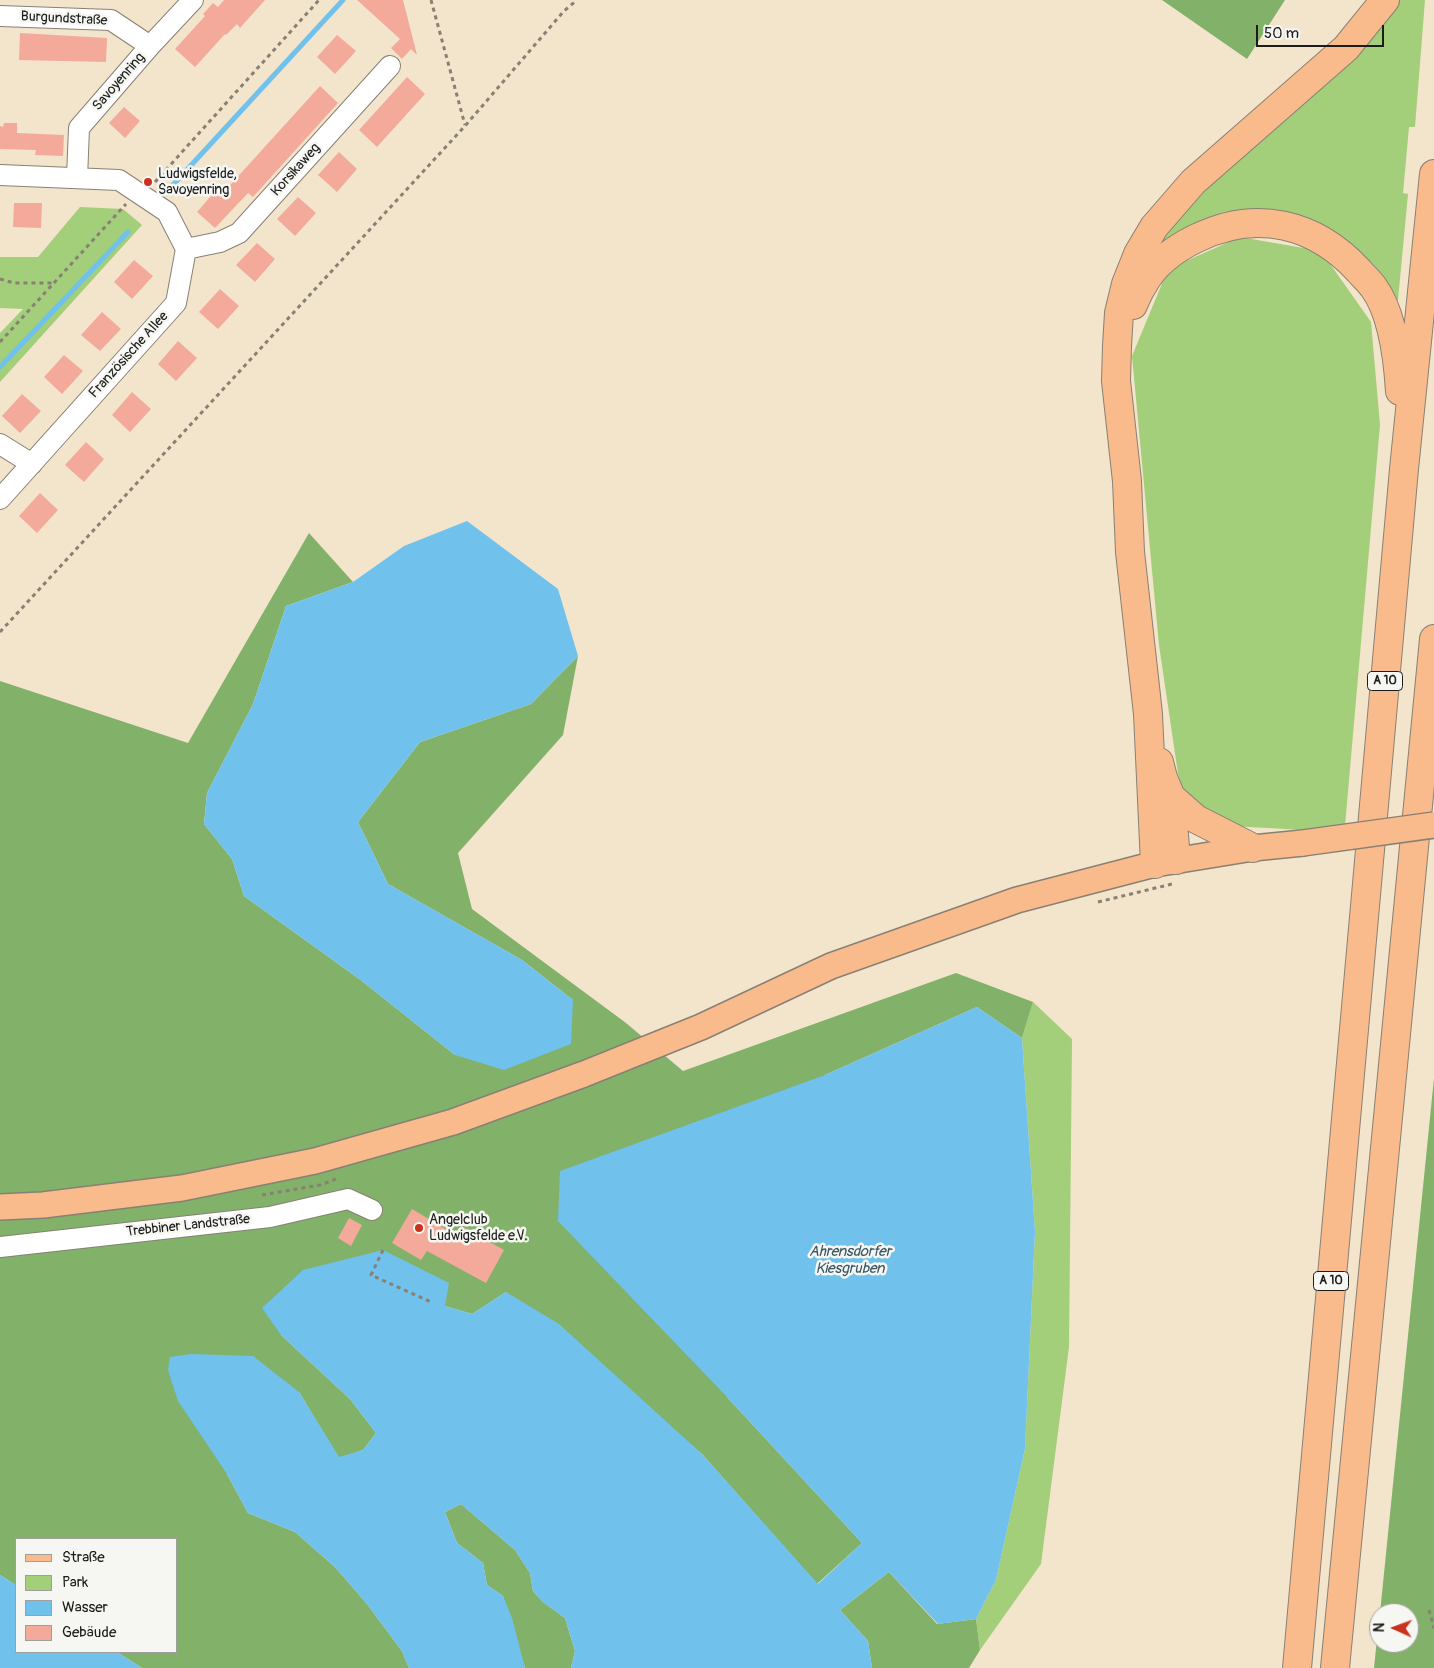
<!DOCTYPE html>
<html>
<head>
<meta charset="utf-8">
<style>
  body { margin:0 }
  #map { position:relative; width:1434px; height:1668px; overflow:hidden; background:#f3e4cc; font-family:Pangolin,sans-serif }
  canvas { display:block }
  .legend { position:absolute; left:15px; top:1538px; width:162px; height:115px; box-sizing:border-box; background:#f6f6f2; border:1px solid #9f9f9c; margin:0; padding:6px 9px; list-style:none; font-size:15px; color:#1c1c1c }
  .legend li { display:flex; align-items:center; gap:10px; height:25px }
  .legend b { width:25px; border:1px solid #9f9f9c }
  .north { position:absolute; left:1369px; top:1603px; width:50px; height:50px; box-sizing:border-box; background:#f6f6f2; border:1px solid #9f9f9c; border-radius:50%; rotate:272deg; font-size:14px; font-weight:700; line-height:20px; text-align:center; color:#1c1c1c }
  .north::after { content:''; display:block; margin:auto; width:18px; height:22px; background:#c8321e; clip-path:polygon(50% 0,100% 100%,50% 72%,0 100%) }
  .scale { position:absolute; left:1256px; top:25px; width:128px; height:22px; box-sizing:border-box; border:2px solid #1c1c1c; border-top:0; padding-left:6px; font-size:15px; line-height:18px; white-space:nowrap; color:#1c1c1c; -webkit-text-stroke:4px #f6f6f2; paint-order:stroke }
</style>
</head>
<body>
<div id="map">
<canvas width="1434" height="1668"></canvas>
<ul class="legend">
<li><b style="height:6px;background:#fabb8c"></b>Straße</li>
<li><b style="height:14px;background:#a3ce7a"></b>Park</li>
<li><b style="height:14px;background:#70c1eb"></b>Wasser</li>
<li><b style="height:14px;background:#f4aa9b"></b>Gebäude</li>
</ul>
<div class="north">N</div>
<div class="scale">50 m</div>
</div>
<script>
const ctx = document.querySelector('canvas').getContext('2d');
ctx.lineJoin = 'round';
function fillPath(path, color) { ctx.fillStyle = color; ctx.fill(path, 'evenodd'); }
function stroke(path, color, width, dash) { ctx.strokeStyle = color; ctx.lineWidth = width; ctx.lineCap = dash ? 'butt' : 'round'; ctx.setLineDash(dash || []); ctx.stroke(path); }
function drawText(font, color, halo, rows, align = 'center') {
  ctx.font = font + ' Pangolin,sans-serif'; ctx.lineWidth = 5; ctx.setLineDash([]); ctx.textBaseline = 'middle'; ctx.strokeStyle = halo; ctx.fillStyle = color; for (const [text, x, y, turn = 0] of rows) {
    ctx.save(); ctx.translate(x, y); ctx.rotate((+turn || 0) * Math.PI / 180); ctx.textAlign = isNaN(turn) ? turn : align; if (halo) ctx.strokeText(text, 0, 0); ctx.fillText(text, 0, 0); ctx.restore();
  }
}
const green = new Path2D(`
  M 1393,0 L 1425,0 L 1415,127 L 1409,127 L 1403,193 L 1408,194 L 1398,300 L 1396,301 L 1297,220 L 1152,256 L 1155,239 Z
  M 80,207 L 123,209 L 142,225 L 0,382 L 0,333 L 23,309 L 0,308 L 0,257 L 38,257 Z
  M 1240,237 L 1321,251 L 1371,322 L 1380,425 L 1345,826 L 1304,830 L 1231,826 L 1181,794 L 1159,645 L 1132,356 L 1168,269 Z
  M 1033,1002 L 1072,1039 L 1069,1347 L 1041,1564 L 980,1650 L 976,1619 L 996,1580 L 1025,1449 L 1035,1232 L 1022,1038 Z`);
const forest = new Path2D(`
  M 1162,0 L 1285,0 L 1247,59 Z
  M 309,533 L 353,582 L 286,606 L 253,704 L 207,793 L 204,824 L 232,859 L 244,896 L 362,981 L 455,1055 L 573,1000 L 522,960 L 388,884 L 358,822 L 420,742 L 531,704 L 578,656 L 563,735 L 458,853 L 472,909 L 626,1023 L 683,1071 L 956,973 L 1033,1002 L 1022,1038 L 977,1007 L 825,1075 L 727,1397 L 862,1543 L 817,1584 L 702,1454 L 506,1292 L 472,1314 L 445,1306 L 281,1335 L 350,1399 L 376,1433 L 363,1450 L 339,1458 L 299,1392 L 227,1474 L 248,1513 L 295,1532 L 335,1567 L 367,1604 L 402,1651 L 409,1668 L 142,1668 L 117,1652 L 176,1652 L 176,1539 L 16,1539 L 16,1585 L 0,1575 L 0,681 L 188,743 Z
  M 1434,1078 L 1434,1668 L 1374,1668 L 1379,1619 L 1379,1643 L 1409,1643 L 1409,1613 L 1380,1613 Z
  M 461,1504 L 515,1550 L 530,1573 L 533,1591 L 543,1602 L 565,1618 L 575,1651 L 571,1668 L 525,1668 L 503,1596 L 487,1585 L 483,1563 L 457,1543 L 445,1512 Z
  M 889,1572 L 937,1624 L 976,1619 L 980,1650 L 969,1668 L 872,1668 L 868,1641 L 840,1610 Z`);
const water = new Path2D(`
  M 467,521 L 558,589 L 578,656 L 531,704 L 420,742 L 358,822 L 388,884 L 522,960 L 573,1000 L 571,1044 L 504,1070 L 455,1055 L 362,981 L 244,896 L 232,859 L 204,824 L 207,793 L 253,704 L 286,606 L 353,582 L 404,546 Z
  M 977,1007 L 1022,1038 L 1035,1232 L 1025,1449 L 996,1580 L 976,1619 L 938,1624 L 889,1572 L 840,1610 L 868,1641 L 872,1668 L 571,1668 L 575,1651 L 565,1618 L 543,1602 L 533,1591 L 530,1573 L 515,1550 L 461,1504 L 445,1512 L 457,1543 L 483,1563 L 487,1585 L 503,1596 L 512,1618 L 525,1668 L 409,1668 L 402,1651 L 367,1604 L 335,1567 L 295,1532 L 248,1513 L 227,1474 L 178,1401 L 168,1370 L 170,1357 L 191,1354 L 253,1356 L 299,1392 L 339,1457 L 363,1450 L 376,1433 L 350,1399 L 281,1335 L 262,1308 L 303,1270 L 383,1250 L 449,1283 L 445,1306 L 472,1314 L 506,1292 L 559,1324 L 702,1454 L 818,1584 L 862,1543 L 727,1397 L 558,1221 L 560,1171 L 825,1075 Z
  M 0,1575 L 16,1585 L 16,1652 L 117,1652 L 142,1668 L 0,1668 Z`);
const stream = new Path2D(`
  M 172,186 L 343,0
  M 0,367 L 128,232`);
const building = new Path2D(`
  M 224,0 L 265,0 L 240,28 L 237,24 L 226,35 L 225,34 L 195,67 L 175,49 L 205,16 L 203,14 L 213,3 L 218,7 Z
  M 357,0 L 403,0 L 417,55 L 411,49 L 402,59 L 391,48 L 400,39 Z
  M 20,33 L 107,38 L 106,62 L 19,60 Z
  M 337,35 L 356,51 L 335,74 L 317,57 Z
  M 407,77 L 425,94 L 377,147 L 359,130 Z
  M 320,86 L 338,103 L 253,197 L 248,193 L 215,228 L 197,212 L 217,189 L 222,194 Z
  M 124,107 L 140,121 L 125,138 L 109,123 Z
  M 4,123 L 17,123 L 17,133 L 64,135 L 63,156 L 35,155 L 36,150 L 0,149 L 0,126 L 3,127 Z
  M 339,152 L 357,169 L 337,192 L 318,175 Z
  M 298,197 L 316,213 L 295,236 L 277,219 Z
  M 14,203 L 42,203 L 41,228 L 13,227 Z
  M 257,243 L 275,259 L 255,282 L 236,265 Z
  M 134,260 L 153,276 L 132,299 L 114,282 Z
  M 220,289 L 239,306 L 218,329 L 199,312 Z
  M 102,312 L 121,329 L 100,351 L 81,335 Z
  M 178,341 L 197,358 L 176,381 L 158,364 Z
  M 64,355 L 83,371 L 62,394 L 44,377 Z
  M 132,392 L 151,409 L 130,432 L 112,415 Z
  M 22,394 L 41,411 L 20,433 L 2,416 Z
  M 86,442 L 104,459 L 84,482 L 65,465 Z
  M 40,493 L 58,510 L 37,533 L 19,516 Z
  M 412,1209 L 456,1235 L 461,1226 L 504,1250 L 486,1283 L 427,1251 L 421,1260 L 392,1243 Z
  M 349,1218 L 362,1225 L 351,1246 L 338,1238 Z`);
const path = new Path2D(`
  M 431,0 L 465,125
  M 155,182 L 319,0
  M 0,279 L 14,283 L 54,283
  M 0,342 L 126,204
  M 0,632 L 465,126 L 564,11 L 577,0
  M 1098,902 L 1172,884
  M 262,1195 L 320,1185 L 339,1178
  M 383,1250 L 371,1275 L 431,1302
  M 1429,1610 L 1434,1628`);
const minor = new Path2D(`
  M 0,16 L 111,20 L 150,46
  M 0,175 L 119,180 L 167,212 L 186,249 L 176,303 L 0,499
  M 77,178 L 79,128 L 150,46 L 193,0
  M 186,249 L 220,242 L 239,233 L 390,66
  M 0,444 L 32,464
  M 0,1247 L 270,1217 L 348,1199 L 372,1210`);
const major = new Path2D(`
  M 0,1207 L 43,1205 L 182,1188 L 315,1161 L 453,1122 L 584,1074 L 701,1027 L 831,966 L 1017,900 L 1155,864 L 1253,848 L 1303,843`);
const highway = new Path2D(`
  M 1133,305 C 1136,298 1139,291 1143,285 C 1154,264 1176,248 1197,238 C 1256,209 1315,223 1359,271 C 1364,277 1370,282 1374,288 C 1393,314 1398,360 1400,391
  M 1159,762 L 1163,778 L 1171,797 L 1176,860
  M 1171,797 L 1196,819 L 1253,848
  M 1155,864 L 1148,714 L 1130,552 L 1127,481 L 1116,381 L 1117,346 L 1119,313 L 1126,284 L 1138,254 L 1154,227 L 1193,182 L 1346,48 L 1385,0
  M 1297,1668 L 1404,469 L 1434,174
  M 1335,1668 L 1434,639`);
const majorBridge = new Path2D(`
  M 1303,843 L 1434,825`);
const markers = [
  [148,182,5,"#c8321e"],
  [419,1228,5,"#c8321e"]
];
const shields = [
  [1385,681,35],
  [1331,1281,35]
];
const shieldNames = [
  ["A 10",1385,681],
  ["A 10",1331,1281]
];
const streetNames = [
  ["Burgundstraße",64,19,3],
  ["Savoyenring",119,82,-49],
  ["Korsikaweg",296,170,-48],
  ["Französische Allee",129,355,-48],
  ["Trebbiner Landstraße",188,1226,-6]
];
const poiNames = [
  ["Ludwigsfelde,",158,174],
  ["Savoyenring",158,190],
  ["Angelclub",429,1220],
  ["Ludwigsfelde e.V.",429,1236]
];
const waterNames = [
  ["Ahrensdorfer",850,1252],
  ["Kiesgruben",850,1269]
];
fillPath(green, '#a3ce7a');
fillPath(forest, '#82b16a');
fillPath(water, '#70c1eb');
stroke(stream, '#70c1eb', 5);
fillPath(building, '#f4aa9b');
stroke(minor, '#888074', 22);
stroke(major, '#888074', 28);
stroke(highway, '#888074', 30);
stroke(path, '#888074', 3, [4, 4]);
stroke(minor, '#fff', 20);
stroke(major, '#fabb8c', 25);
stroke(highway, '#fabb8c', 28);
stroke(majorBridge, '#888074', 28, []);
stroke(majorBridge, '#fabb8c', 25);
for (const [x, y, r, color] of markers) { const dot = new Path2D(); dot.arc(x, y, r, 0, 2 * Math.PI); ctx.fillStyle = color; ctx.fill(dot); stroke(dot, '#f6f6f2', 2); }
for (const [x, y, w] of shields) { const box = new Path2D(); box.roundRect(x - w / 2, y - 9.5, w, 19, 4); ctx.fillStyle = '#f6f6f2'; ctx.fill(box); stroke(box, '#1c1c1c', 1); }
drawText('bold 12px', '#1c1c1c', null, shieldNames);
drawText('14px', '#1c1c1c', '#f6f6f2', streetNames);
drawText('14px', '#1c1c1c', '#f6f6f2', poiNames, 'left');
drawText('italic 15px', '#395664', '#f6f6f2', waterNames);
</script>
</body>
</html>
